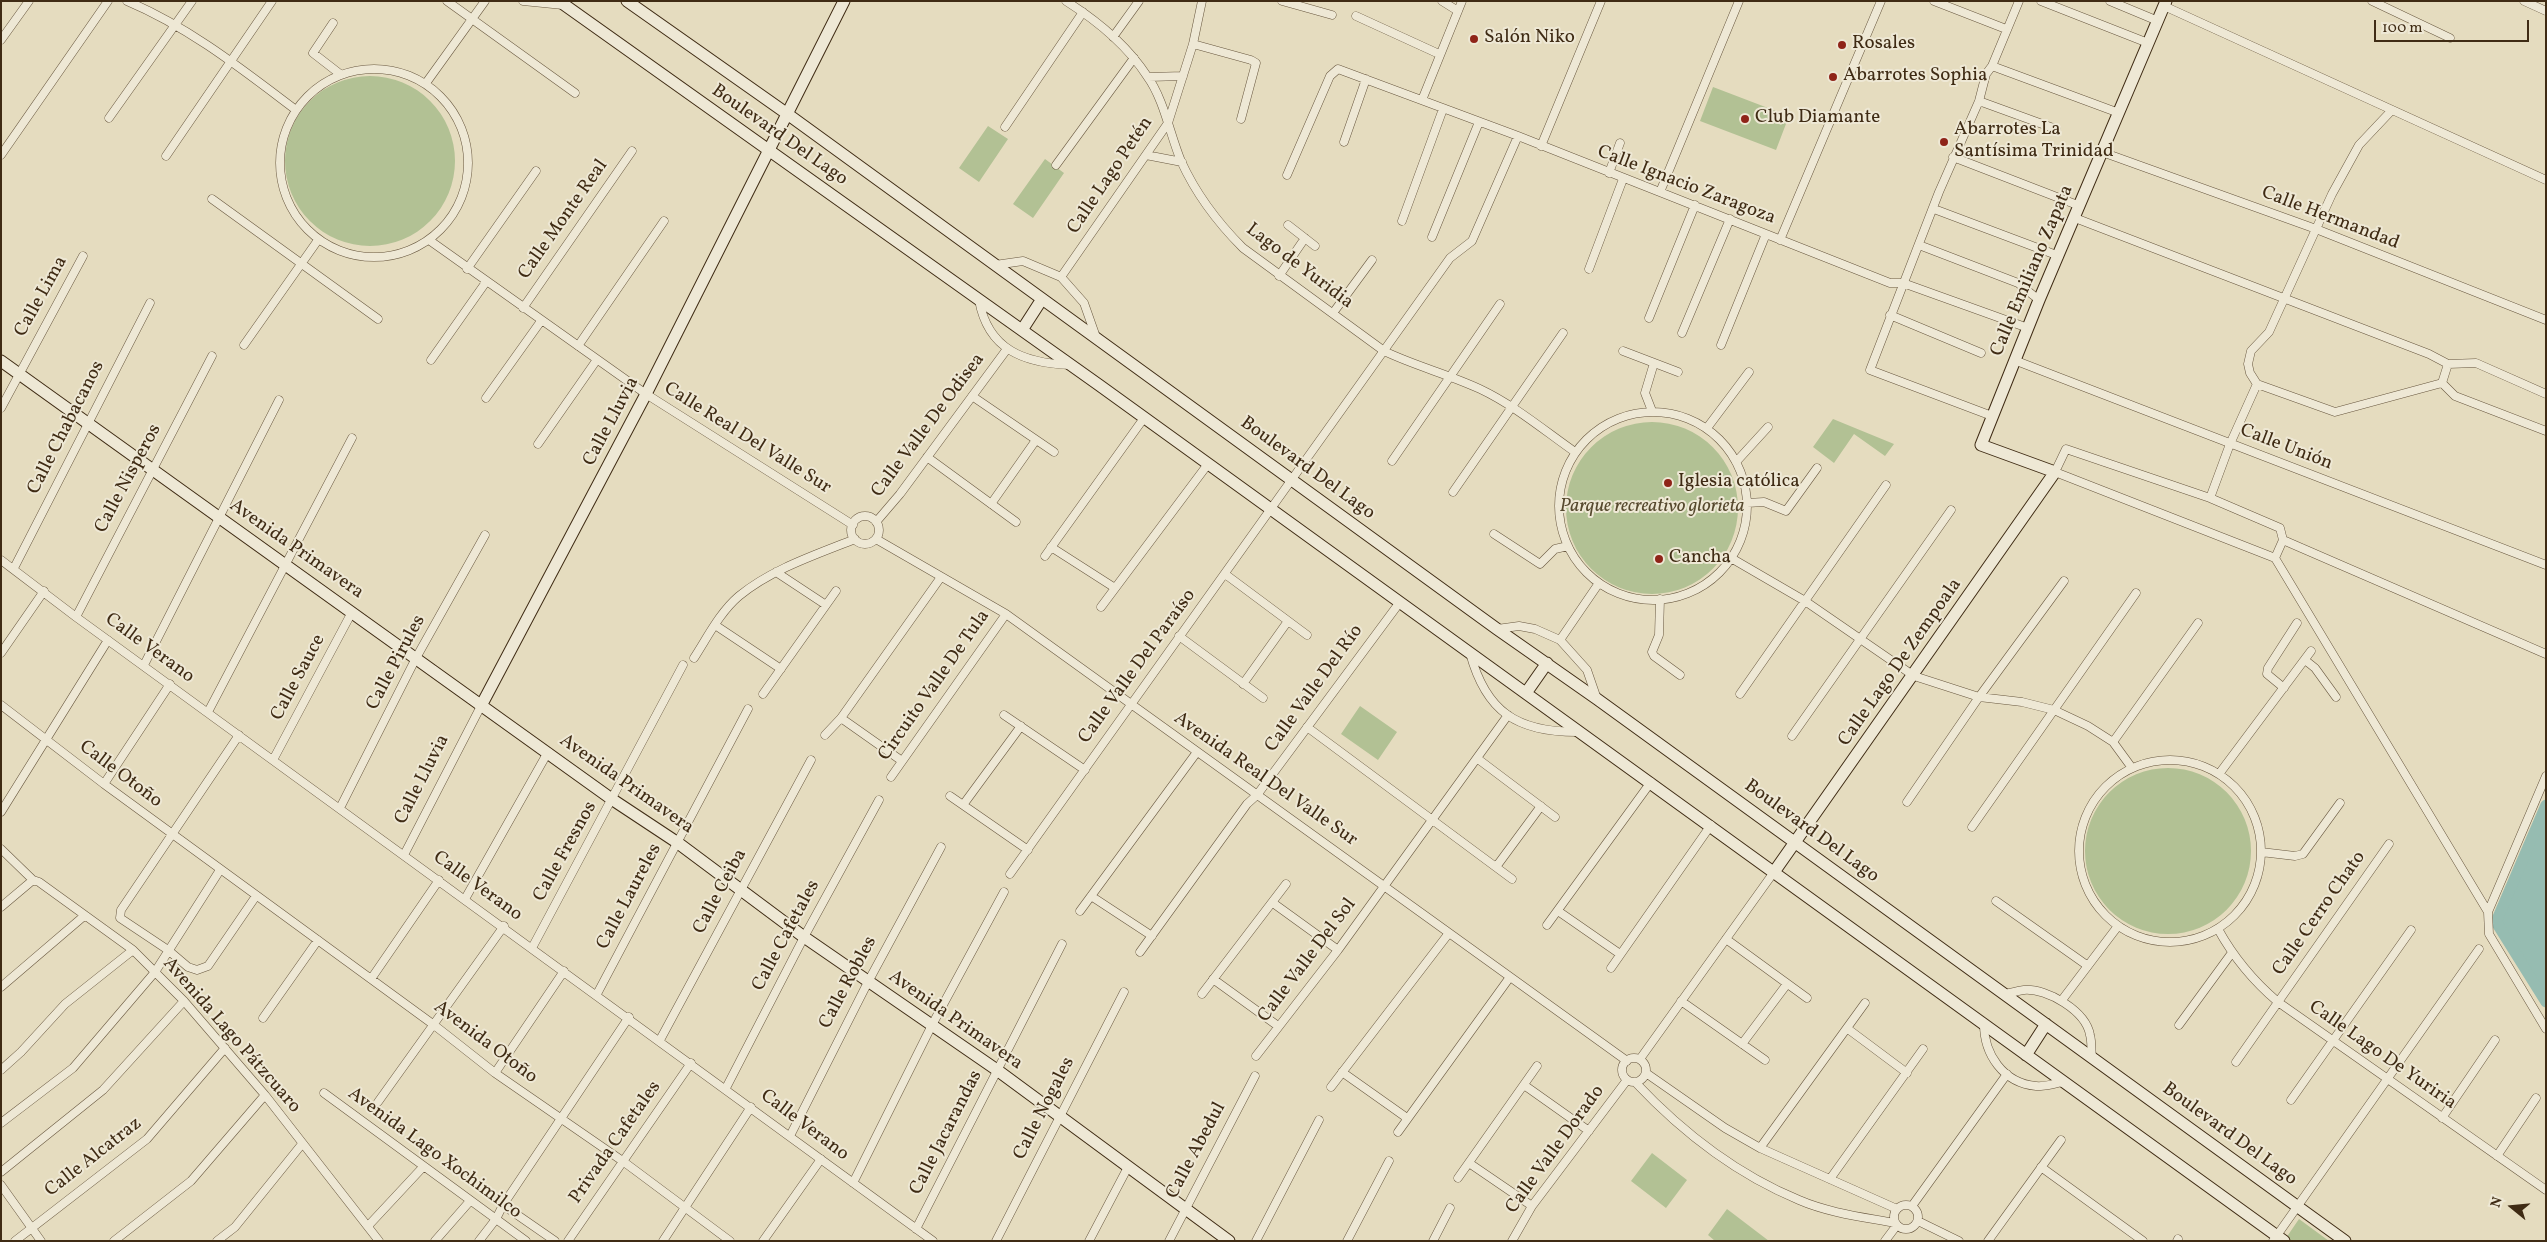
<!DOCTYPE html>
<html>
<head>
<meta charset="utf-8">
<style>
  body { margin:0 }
  #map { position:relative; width:2547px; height:1242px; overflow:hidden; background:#e5dcbf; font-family:Vollkorn,serif }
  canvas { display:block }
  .frame { position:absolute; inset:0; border:2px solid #3f2b14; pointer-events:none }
  .north { position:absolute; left:2487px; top:1182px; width:50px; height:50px; -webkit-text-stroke:4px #eee8d5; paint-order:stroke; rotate:287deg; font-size:14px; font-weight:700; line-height:20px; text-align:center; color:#3f2b14 }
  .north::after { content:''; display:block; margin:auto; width:18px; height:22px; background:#3f2b14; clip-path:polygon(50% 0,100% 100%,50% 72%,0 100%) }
  .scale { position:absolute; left:2374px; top:20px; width:155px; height:22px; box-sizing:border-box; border:2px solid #3f2b14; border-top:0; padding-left:6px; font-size:15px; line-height:18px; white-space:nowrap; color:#3f2b14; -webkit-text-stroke:4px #eee8d5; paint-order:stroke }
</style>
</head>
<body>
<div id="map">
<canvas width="2547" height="1242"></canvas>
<div class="frame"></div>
<div class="north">N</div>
<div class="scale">100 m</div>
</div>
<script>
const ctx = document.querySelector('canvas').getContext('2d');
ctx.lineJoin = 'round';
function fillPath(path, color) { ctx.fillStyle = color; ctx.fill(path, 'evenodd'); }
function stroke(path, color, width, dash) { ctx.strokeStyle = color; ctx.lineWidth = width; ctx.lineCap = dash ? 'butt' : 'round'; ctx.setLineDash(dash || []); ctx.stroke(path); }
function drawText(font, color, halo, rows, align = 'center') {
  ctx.font = font + ' Vollkorn,serif'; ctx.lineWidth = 4; ctx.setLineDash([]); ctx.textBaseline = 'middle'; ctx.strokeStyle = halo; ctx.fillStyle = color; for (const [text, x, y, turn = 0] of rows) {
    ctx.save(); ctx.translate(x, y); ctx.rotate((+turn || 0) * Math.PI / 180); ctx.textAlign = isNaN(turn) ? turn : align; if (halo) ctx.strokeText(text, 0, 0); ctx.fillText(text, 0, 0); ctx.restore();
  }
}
const green = new Path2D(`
  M285 161a85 85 0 1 1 170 0a85 85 0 1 1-170 0Z
  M 1713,87 L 1789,116 L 1776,150 L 1700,121 Z
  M 988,126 L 1008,139 L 979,182 L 959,168 Z
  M 1045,159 L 1064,173 L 1033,218 L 1013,204 Z
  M 1833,419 L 1894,444 L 1885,456 L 1854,434 L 1834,463 L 1813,447 Z
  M1566 508a86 86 0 1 1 172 0a86 86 0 1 1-172 0Z
  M 1360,706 L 1397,732 L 1378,760 L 1341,734 Z
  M2085 851a83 83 0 1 1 166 0a83 83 0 1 1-166 0Z
  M 1652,1153 L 1687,1180 L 1666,1208 L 1631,1181 Z
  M 1727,1209 L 1769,1241 L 1715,1241 L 1708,1235 Z
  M 2299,1219 L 2329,1241 L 2290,1241 L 2286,1238 Z`);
const water = new Path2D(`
  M 2546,810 L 2546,1002 L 2496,922 Z`);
const canal = new Path2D(`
  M 2546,805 L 2496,922 L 2546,1002`);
const street = new Path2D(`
  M 127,1 C 189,27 243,70 296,110
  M 447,1 L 575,93
  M 523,1 L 563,5
  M 1066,1 C 1096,20 1127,45 1147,76 C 1164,99 1170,135 1181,161 C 1196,194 1218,223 1243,248 L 1384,351 C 1415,366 1448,374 1480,389 C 1514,405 1545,431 1575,452
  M 1282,1 L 1332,15
  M 1442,1 L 1458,11
  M 1934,1 L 2006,29
  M 2041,1 L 2148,43
  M 2110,1 L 2158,21
  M 2372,1 L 2450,38
  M 2524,1 L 2546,11
  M 2164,6 L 2546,180
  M 1356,16 L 1439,54
  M 333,23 L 313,53 L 340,74
  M 1113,37 L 1139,1
  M 1,40 L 29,1
  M 1193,44 L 1251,60 L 1256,63 L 1241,119
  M 1992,66 L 2119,113
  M280 163a94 94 0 1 1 188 0a94 94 0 1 1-188 0Z
  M 1149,77 L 1183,76
  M 426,83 L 485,1
  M 1422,100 L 1462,1
  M 1979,101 L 2056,129
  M 109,118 L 192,1
  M 1005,127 L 1083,12
  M 1344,142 L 1366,79
  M 1541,146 L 1601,1
  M 2102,152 L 2316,229 L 2546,320
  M 1,155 L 108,1
  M 1146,155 L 1182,162
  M 166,156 L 272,1
  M 1953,157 L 2080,206
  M 1056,165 L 1134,58
  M 1609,173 L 1620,143
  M 1287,175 L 1330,76 L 1338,69 L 1518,136 L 1890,283 L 1903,283 L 2028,328
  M 1660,192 L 1739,1
  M 212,199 L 378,319
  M 1934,209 L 2059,256
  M 2075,218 L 2429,354 L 2448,364 L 2476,363 L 2546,394
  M 1402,221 L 1443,109
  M 1288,225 L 1315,246
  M 1432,237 L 1479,122
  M 429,240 L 646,394 L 853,525
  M 1780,240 L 1881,1
  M 1919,245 L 2018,283 L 2039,300
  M 995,265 L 1023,261 L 1061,277 L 1084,303 L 1096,337
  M 467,269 L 536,171
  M 1589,269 L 1623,179
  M 1279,276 L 1305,238
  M 1061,277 L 1168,123 L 1193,44 L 1202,1
  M 979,300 C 988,350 1024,363 1070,365
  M 523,308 L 632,151
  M 1333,313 L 1372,260
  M 1890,315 L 1981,353
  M 1649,318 L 1695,205
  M 1682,333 L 1730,219
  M 244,345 L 318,240
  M 1721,345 L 1766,234
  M 578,346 L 664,221
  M 1623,351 L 1678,372
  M 431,360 L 486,282
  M 2014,360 L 2546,565
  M 2442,383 L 2455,396 L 2546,431
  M 2442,383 L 2448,364
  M 2257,384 L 2335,412 L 2442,383
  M 972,396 L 1054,452
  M 486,398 L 541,321
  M 1,408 L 83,256
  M 1652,411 L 1645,393 L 1654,363
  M1559 506a94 94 0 1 1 188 0a94 94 0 1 1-188 0Z
  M 1992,416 L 1870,370 L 1939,192 L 1979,101 L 1986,74 L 1992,66 L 2019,1
  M 1707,428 L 1749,372
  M 538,444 L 596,361
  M 927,457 L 1016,522
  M 1392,461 L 1500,304
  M 1736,462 L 1768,427
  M 1453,492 L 1563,333
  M 2210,498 L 2230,444 L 2257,384 L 2250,373 L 2248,364 L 2251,351 L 2269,332 L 2332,194 L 2359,145 L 2392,110
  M 1747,503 L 1764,502 L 1786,511 L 1817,468
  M 991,504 L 1036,440
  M851 530a14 14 0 1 1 28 0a14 14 0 1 1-28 0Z
  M 876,522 L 900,494 L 1007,349
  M 1494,534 L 1540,564 L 1555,549 L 1568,546
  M 876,539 L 1006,614 L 1627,1061
  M 1051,547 L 1115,588
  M 1045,556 L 1144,418
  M 1731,558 L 1805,601 L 1914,676 L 1979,697 L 2022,702 L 2054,710 L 2088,726 L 2113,742 L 2132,768
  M 2275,558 L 2283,540
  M 1,560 L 76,617 L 933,1241
  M 14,568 L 150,303
  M 776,572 L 826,605
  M 1225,574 L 1307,635
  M 1660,599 L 1659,635 L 1652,652 L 1654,656 L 1680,675
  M 1101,607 L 1208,464
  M 76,617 L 212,356
  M 715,625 L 781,669
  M 1497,629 L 1519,626 L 1535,629 L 1560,640 L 1587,670 L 1597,699
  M 1179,636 L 1263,698
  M 1560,640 L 1599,583
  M 1,653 L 44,591
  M 1470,653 C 1486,712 1517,732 1577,732
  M 2546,654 L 2283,540 L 2280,528 L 2210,498 L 2066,449 L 2055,472 L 2275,558 L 2488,912 L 2489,934 L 2546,1029
  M 694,658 C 707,638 720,612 739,596 C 772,569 815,555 855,539
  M 2305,660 L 2315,668 L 2336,697
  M 144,665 L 279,400
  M 1243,684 L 1288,621
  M 2284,688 L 2267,674 L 2268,668 L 2297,623
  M 763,694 L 836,591
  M 1740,694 L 1886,485
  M 1,705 L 104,784 L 434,1025 L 495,1073 L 624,1162 L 730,1241
  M 208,712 L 352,438
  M 1004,715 L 1085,770
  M 841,718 L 902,761
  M 1307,727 L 1512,879
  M 239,735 L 121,910 L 120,918 L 168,950 L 188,967 L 197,970 L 208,966 L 256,896
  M 825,735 L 841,718 L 941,577
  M 1792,736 L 1951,510
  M 2113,742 L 2198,623
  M 1478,759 L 1555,817
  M 273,760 L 352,612
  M2079 851a91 91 0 1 1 182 0a91 91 0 1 1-182 0Z
  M 2219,774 L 2311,651
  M 891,777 L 1006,614
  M 104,784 L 170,684
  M 950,796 L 1028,850
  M 1907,802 L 1979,697 L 2064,581
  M 963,805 L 1021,726
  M 340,808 L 416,658 L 485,535
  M 1,812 L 108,640
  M 1972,827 L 2136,593
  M 1,849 L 33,880 L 39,882 L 133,950 L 184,1001 L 265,1095 L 379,1241
  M 2261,852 L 2295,856 L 2303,854 L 2340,803
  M 404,855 L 482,704
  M 1496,867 L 1541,806
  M 1010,874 L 1450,258 L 1472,241 L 1518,136
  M 1091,896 L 1152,936
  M 465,899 L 548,752
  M 1996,901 L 2088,966
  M 1273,903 L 1338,950
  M 1,907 L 33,880
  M 1080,911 L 1197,752
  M 1558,911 L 1620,954
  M 2488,912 L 2546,776
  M 1547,925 L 1651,782
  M 2218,929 C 2234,958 2252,980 2278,1002 L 2546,1190
  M 1726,939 L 1807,998
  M 532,948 L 683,665
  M 1140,952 L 1247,804 L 1257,795 L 1400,602
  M 1611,968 L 1711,825
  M 371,979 L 439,880
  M 1213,979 L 1278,1026
  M 1,987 L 84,916
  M 597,994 L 748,709
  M 1202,994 L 1286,884
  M 2005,994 C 2011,993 2017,991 2024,990 C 2047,988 2086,1011 2090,1035 C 2092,1042 2091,1050 2092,1058
  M 2062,1000 L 2118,926
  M 1681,1001 L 1765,1060
  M 263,1018 L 318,940
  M 1984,1024 C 1984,1054 2003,1083 2036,1086 C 2045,1087 2054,1084 2062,1082
  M 2179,1025 L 2231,954
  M 1848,1029 L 1907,1073
  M 660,1040 L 811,760
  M 1742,1044 L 1787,984
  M 1256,1056 L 1338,950 L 1508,715
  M1622 1070a12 12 0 1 1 24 0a12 12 0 1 1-24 0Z
  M 1640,1059 L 1774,872
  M 2236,1062 L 2389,844
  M 1,1070 L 21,1052 L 65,1004 L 133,950
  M 1342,1072 L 1407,1118
  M 495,1073 L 564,971
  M 1646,1073 L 1725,1128 L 1760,1148 L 1897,1209
  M 1635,1082 C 1681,1131 1736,1174 1799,1200 C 1829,1213 1863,1217 1895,1223
  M 1524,1085 L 1589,1131
  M 1331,1087 L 1449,933
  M 726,1088 L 804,937 L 879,800
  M 324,1093 L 526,1241
  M 2291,1100 L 2411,930
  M 378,1102 L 504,926
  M 2442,1118 L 2495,1040
  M 1,1123 L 73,1068 L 155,972 L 220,870
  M 1398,1132 L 1510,977
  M 790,1136 L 868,982 L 941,847
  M 1760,1148 L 1865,1003
  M 2497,1156 L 2536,1098
  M 1469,1163 L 1532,1206
  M 2041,1167 L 2143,1241
  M 1,1172 L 103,1090 L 184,1001
  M 1458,1178 L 1537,1066
  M 1830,1179 L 1923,1049
  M 853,1183 L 932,1025 L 1004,892
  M 1,1185 L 41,1241
  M1894 1217a12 12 0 1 1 24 0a12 12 0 1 1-24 0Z
  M 503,1205 L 555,1241
  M 1912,1206 L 2007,1074
  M 1918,1221 L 1959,1241
  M 368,1226 L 423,1167
  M 916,1229 L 1062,944
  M 15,1241 L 147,1139 L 225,1048
  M 114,1241 L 191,1181 L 265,1095
  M 217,1241 L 235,1227 L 302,1144
  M 435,1241 L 470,1201
  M 479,1241 L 496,1219 L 503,1205 L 629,1017
  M 568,1241 L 691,1063
  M 663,1241 L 751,1107
  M 763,1241 L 821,1159
  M 996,1241 L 1124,992
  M 1089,1241 L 1128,1167
  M 1169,1241 L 1255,1076
  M 1256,1241 L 1319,1120
  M 1347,1241 L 1389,1161
  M 1433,1241 L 1450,1208
  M 1512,1241 L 1532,1206 L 1627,1080
  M 1885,1241 L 1897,1225
  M 1988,1241 L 2061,1140
  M 2177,1241 L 2178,1239
  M 2273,1241 L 2479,949`);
const secondary = new Path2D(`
  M 559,1 L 1099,385 L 2284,1241
  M 627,1 L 786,113 L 1497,629 L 1597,699 L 2345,1241
  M 1022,330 L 1042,299
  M 1,361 L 613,800 L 678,843 L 804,937 L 997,1070 L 1229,1241
  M 1526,693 L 1547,663
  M 482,704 L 646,394 L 844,1
  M 1774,872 L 2055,472 L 1981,445 L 2039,300 L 2166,1
  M 2026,1055 L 2046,1024`);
const markers = [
  [1474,39,5,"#8f2418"],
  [1842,45,5,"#8f2418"],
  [1833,77,5,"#8f2418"],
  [1745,119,5,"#8f2418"],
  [1944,142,5,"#8f2418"],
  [1668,483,5,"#8f2418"],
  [1659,559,5,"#8f2418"]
];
const poiNames = [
  ["Salón Niko",1484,39],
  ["Rosales",1852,45],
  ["Abarrotes Sophia",1843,77],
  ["Club Diamante",1755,119],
  ["Abarrotes La",1954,131],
  ["Santísima Trinidad",1954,153],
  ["Iglesia católica",1678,483],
  ["Cancha",1669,559]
];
const streetNames = [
  ["Boulevard Del Lago",779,136,35],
  ["Calle Lago Petén",1111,176,-56],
  ["Calle Ignacio Zaragoza",1686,186,21],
  ["Calle Hermandad",2330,219,21],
  ["Calle Monte Real",564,220,-55],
  ["Lago de Yuridia",1299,267,37],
  ["Calle Emiliano Zapata",2033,271,-67],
  ["Calle Lima",42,297,-61],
  ["Calle Lluvia",612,422,-62],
  ["Calle Valle De Odisea",929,426,-53],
  ["Calle Chabacanos",67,428,-63],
  ["Calle Real Del Valle Sur",747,439,32],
  ["Calle Unión",2286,448,21],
  ["Boulevard Del Lago",1307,469,36],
  ["Calle Nisperos",129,479,-62],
  ["Avenida Primavera",296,550,35],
  ["Calle Verano",149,649,36],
  ["Calle Pirules",397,663,-62],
  ["Calle Lago De Zempoala",1901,663,-55],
  ["Calle Valle Del Paraíso",1138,667,-54],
  ["Calle Sauce",299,678,-62],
  ["Circuito Valle De Tula",935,686,-55],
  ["Calle Valle Del Río",1315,689,-54],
  ["Calle Otoño",120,775,37],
  ["Calle Lluvia",423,780,-63],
  ["Avenida Real Del Valle Sur",1265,780,35],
  ["Avenida Primavera",626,785,35],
  ["Boulevard Del Lago",1811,832,36],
  ["Calle Fresnos",566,852,-61],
  ["Calle Verano",477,887,36],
  ["Calle Ceiba",721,892,-62],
  ["Calle Laureles",630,897,-62],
  ["Calle Cerro Chato",2320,914,-55],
  ["Calle Cafetales",787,936,-62],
  ["Calle Valle Del Sol",1308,961,-53],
  ["Calle Robles",849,983,-62],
  ["Avenida Primavera",955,1021,35],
  ["Avenida Lago Pátzcuaro",231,1036,49],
  ["Avenida Otoño",485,1043,37],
  ["Calle Lago De Yuriria",2382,1056,35],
  ["Calle Nogales",1045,1109,-63],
  ["Calle Verano",804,1126,37],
  ["Calle Jacarandas",947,1133,-63],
  ["Boulevard Del Lago",2229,1135,36],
  ["Privada Cafetales",616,1143,-55],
  ["Calle Valle Dorado",1556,1150,-54],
  ["Calle Abedul",1197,1151,-62],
  ["Avenida Lago Xochimilco",434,1154,36],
  ["Calle Alcatraz",94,1158,-38]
];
const parkNames = [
  ["Parque recreativo glorieta",1652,508]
];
fillPath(green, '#b2c194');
fillPath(water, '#96bcb1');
stroke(water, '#738272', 1);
stroke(canal, '#96bcb1', 11);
stroke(street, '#68573f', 9);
stroke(secondary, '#3f2b14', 13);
stroke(street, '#eee8d5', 8);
stroke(secondary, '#eee8d5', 11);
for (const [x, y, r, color] of markers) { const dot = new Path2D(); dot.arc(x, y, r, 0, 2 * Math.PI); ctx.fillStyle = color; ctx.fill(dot); stroke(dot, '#eee8d5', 2); }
drawText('19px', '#3f2b14', '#eee8d5', poiNames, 'left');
drawText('19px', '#3f2b14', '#eee8d5', streetNames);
drawText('italic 19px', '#56492e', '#eee8d5', parkNames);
</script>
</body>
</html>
